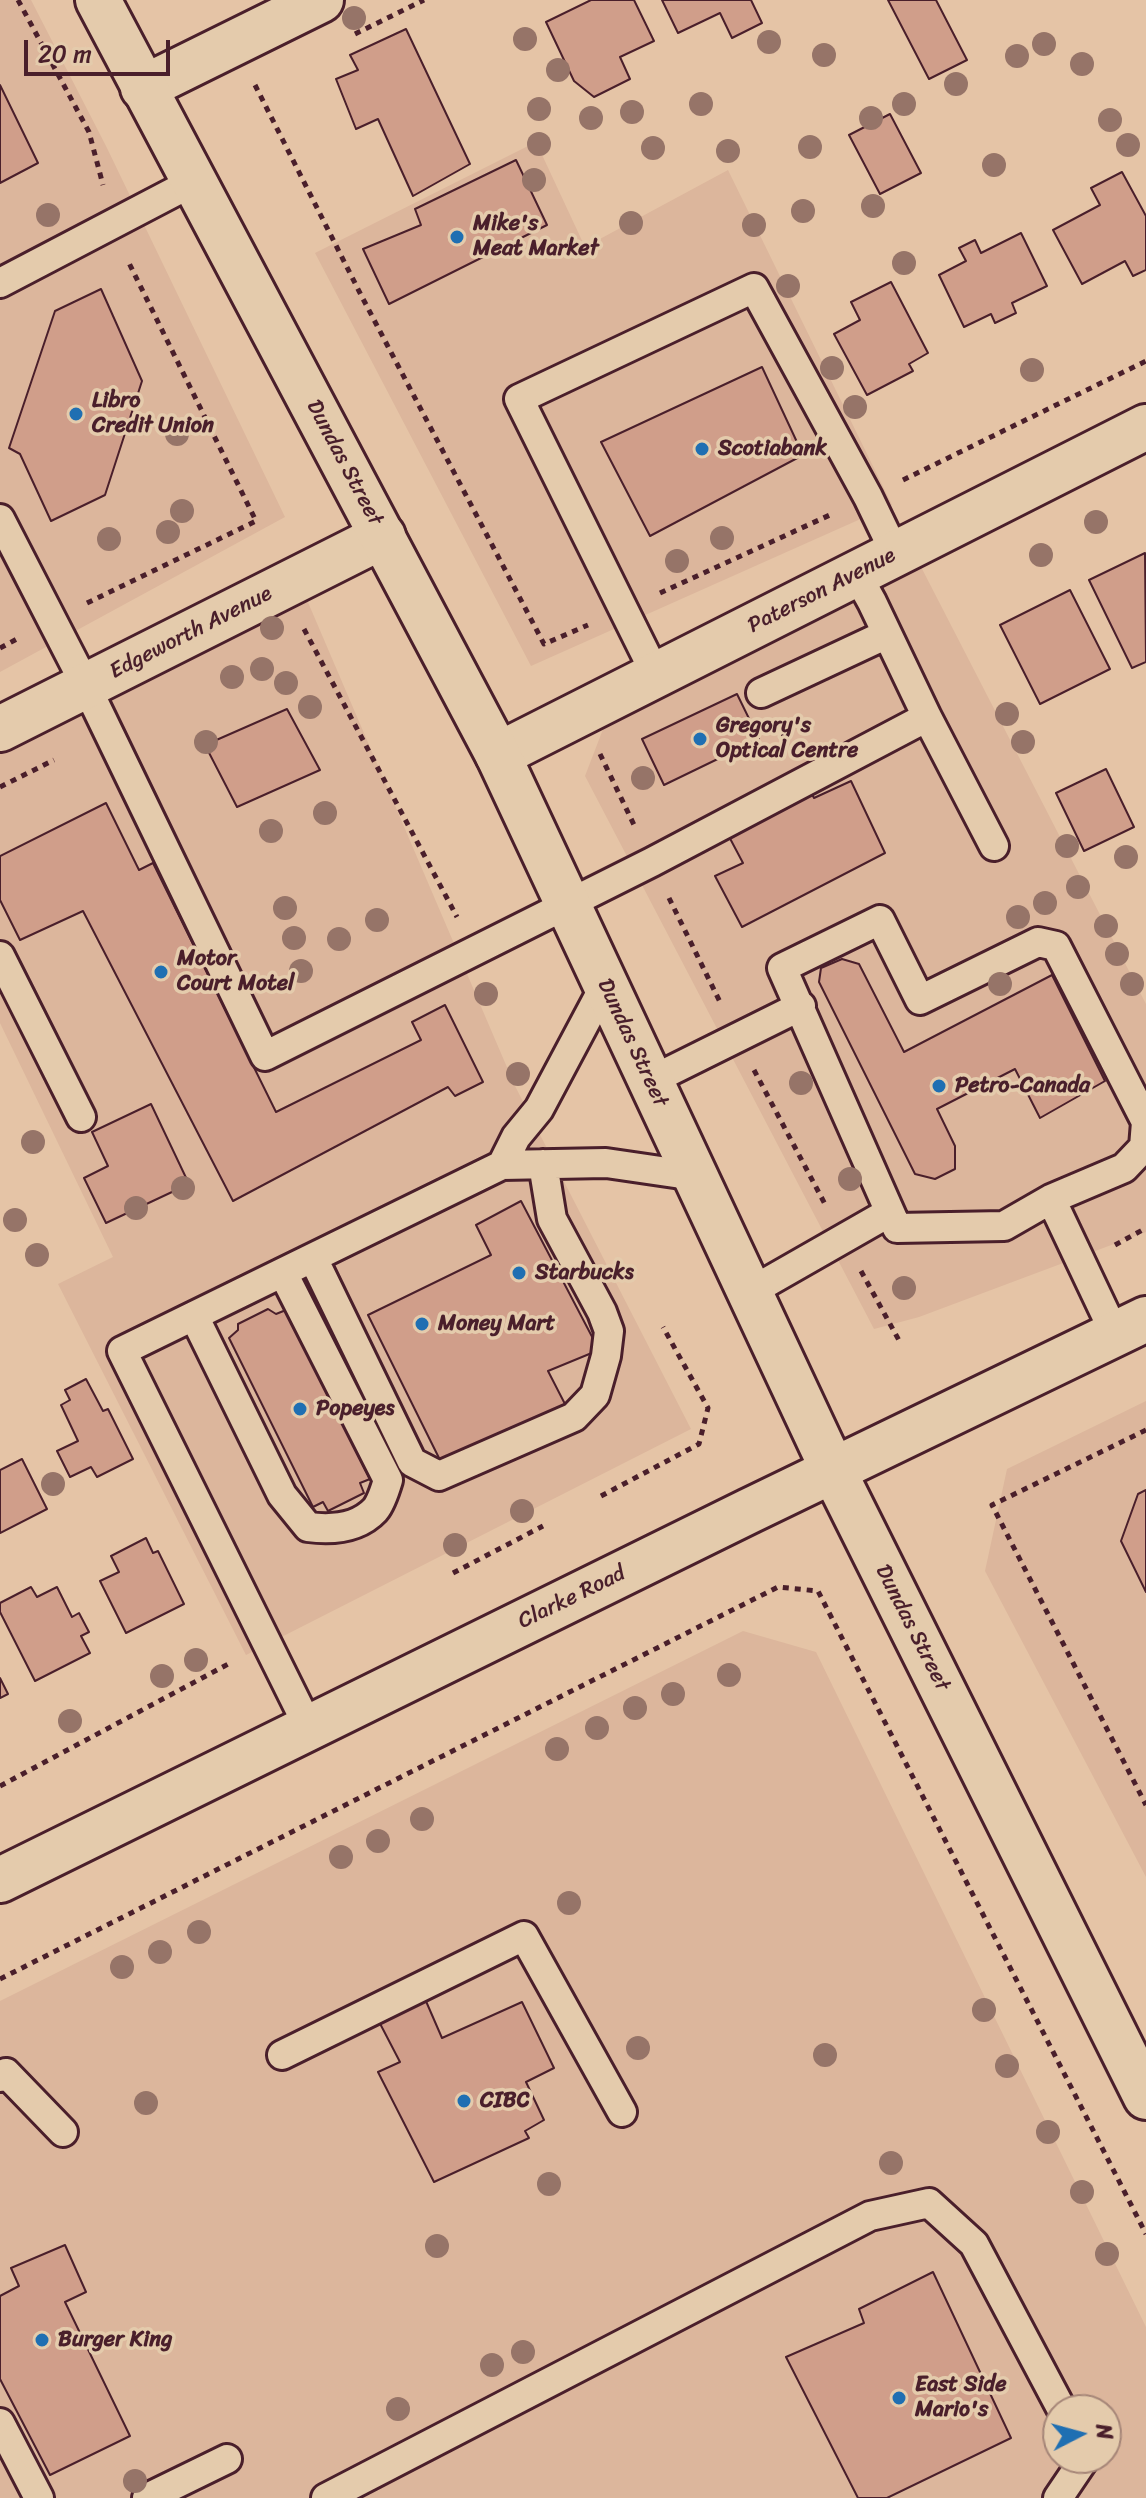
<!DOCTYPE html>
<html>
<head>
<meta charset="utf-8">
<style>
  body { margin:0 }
  #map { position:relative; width:1146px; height:2498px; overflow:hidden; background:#e5c4a6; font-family:Sriracha,sans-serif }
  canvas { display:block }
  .north { position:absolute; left:1042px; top:2394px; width:80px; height:80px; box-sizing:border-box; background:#e4cbac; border:2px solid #a68678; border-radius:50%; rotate:84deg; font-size:22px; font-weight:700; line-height:32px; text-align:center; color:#4a1f2b }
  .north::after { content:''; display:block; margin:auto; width:28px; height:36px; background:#1f6fb2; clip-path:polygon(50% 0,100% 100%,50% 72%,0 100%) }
  .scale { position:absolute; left:24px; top:40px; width:146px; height:36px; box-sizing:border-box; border:4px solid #4a1f2b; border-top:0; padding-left:10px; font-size:24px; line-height:28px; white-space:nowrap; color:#4a1f2b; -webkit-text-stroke:6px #e4cbac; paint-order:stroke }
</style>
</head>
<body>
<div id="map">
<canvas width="1146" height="2498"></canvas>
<div class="north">N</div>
<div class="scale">20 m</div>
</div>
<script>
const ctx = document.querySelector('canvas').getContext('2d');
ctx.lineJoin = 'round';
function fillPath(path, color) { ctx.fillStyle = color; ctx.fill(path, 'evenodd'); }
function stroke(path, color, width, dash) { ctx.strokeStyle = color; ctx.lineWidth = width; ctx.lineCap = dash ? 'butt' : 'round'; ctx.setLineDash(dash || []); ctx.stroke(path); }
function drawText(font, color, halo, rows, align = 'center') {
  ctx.font = font + ' Sriracha,sans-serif'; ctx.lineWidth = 7; ctx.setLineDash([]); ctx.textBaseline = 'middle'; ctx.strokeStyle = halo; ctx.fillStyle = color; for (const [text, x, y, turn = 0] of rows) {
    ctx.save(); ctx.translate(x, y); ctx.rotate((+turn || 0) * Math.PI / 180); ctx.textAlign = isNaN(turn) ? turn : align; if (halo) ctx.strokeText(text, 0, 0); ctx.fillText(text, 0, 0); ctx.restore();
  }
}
const built = new Path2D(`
  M 0,0 L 31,0 L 106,146 L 285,517 L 0,672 Z
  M 536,142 L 585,247 L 728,170 L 892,505 L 531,666 L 315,253 Z
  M 919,563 L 1146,1004 L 1146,1232 L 919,1317 L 874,1329 L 585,776 L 605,724 Z
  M 307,600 L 515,1086 L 691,1429 L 246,1655 L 58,1284 L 113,1257 L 0,1023 L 0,754 Z
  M 1146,1401 L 1146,1877 L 985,1571 L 1007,1469 Z
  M 743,1631 L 816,1652 L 1146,2327 L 1146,2498 L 0,2498 L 0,2001 ZM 1058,2410 L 1106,2410 L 1106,2458 L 1058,2458 Z`);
const building = new Path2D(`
  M 591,0 L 634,0 L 654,41 L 620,57 L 630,79 L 594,97 L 574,81 L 546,22 Z
  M 662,0 L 751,0 L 762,23 L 732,38 L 720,13 L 678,33 Z
  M 888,0 L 936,0 L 967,60 L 929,79 Z
  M 406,29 L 470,164 L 413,196 L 378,119 L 356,129 L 336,79 L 358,70 L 350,55 Z
  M 0,85 L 38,163 L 0,183 Z
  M 890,114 L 921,173 L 880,194 L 849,135 Z
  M 516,160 L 547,225 L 389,304 L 363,249 L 421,225 L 415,209 Z
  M 1122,172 L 1146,216 L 1146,270 L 1133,276 L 1125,261 L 1082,284 L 1053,230 L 1100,205 L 1091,188 Z
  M 1021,233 L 1047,286 L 1012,303 L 1016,313 L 995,323 L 991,314 L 964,327 L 939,275 L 966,261 L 959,248 L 975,240 L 981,253 Z
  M 891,282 L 928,353 L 909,364 L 913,371 L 867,395 L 834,334 L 860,320 L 851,302 Z
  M 101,289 L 142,381 L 105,495 L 51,521 L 20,454 L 9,448 L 55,311 Z
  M 762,367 L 803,455 L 650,536 L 601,442 Z
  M 1145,553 L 1146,662 L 1132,668 L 1089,580 Z
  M 1070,590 L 1110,669 L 1040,704 L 1000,625 Z
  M 737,694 L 759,739 L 664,785 L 642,739 Z
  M 287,709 L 320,770 L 237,807 L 205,745 Z
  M 1106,769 L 1134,827 L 1084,851 L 1056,793 Z
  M 851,781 L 885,853 L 742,927 L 715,876 L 743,863 L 725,829 L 808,787 L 814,798 Z
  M 106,803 L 139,870 L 153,863 L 276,1112 L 421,1040 L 412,1022 L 445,1005 L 483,1082 L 455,1096 L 448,1087 L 233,1201 L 83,911 L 20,940 L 0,900 L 0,856 Z
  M 842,959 L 859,964 L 904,1052 L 1052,975 L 1105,1081 L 1040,1118 L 1015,1069 L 937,1109 L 955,1146 L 955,1169 L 935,1179 L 915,1174 L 819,982 L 821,968 Z
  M 151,1104 L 189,1184 L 106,1223 L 84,1178 L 108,1166 L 92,1132 Z
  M 521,1201 L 599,1350 L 548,1371 L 566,1406 L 441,1462 L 368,1315 L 491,1255 L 476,1225 Z
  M 268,1309 L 276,1314 L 286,1310 L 370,1479 L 360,1483 L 364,1493 L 328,1511 L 323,1502 L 313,1507 L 229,1338 L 238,1330 L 238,1324 Z
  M 86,1379 L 103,1411 L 108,1409 L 133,1459 L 97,1477 L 91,1467 L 70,1477 L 57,1451 L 78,1441 L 61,1405 L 70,1400 L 65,1390 Z
  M 22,1459 L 47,1509 L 0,1533 L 0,1470 Z
  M 1146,1490 L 1146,1592 L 1121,1541 L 1138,1494 Z
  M 146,1538 L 153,1553 L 158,1551 L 184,1604 L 126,1633 L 100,1581 L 119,1572 L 111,1556 Z
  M 31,1587 L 37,1597 L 57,1587 L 72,1617 L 79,1613 L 89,1632 L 81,1636 L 90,1653 L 35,1681 L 0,1612 L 0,1603 Z
  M 0,1678 L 8,1694 L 0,1698 Z
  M 422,1992 L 442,2038 L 522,2002 L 554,2068 L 526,2082 L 544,2120 L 525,2131 L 529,2138 L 434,2182 L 378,2072 L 400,2062 L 374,2012 Z
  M 65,2245 L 86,2292 L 65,2302 L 130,2436 L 50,2475 L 0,2379 L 0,2296 L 19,2286 L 11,2268 Z
  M 933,2272 L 1011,2438 L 887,2498 L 858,2498 L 786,2357 L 864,2323 L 859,2309 Z`);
const path = new Path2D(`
  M 18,0 L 89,132 L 103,185
  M 355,34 L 424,0
  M 255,85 L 361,295 L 544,644 L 588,625
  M 903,480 L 1146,361
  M 660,593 L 832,514
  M 87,603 L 256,521 L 128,261
  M 304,629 L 457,917
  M 0,648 L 17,639
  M 600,754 L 635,827
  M 0,787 L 54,760
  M 669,898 L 721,1004
  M 754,1070 L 826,1206
  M 1115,1245 L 1146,1228
  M 861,1271 L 901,1344
  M 1146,1430 L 992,1505 L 1146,1805
  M 601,1496 L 699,1444 L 708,1408 L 663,1327
  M 453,1573 L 543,1526
  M 0,1786 L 232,1662
  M 0,1979 L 778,1587 L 818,1591 L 1146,2234`);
const lane = new Path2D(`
  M 0,283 L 193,182
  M 0,519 L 86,686 L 265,1056 L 652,862 L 927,717
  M 856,573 L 872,602 L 927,717 L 994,846
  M 656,675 L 519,399 L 754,288 L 868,497 L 895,553
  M 761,693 L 887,634
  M 880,920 L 920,1000 L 1038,942 L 1056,946 L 1146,1122 L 1144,1147 L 1124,1168 L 1051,1199 L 1004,1226 L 897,1228 L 782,968 Z
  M 0,956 L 81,1117
  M 650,1081 L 801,1006
  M 502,1165 L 516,1137 L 539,1109 L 605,985
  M 1051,1199 L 1115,1334
  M 313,1258 L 412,1462 L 439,1476 L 574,1417 L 595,1395 L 606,1356 L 609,1331 L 602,1312 L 552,1219 L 543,1164
  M 750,1292 L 890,1212
  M 194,1316 L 282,1495 L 308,1527 C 331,1530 357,1529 375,1510 C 381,1503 385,1490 388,1480 L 283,1273
  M 309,1728 L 122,1351 L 502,1165 L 606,1163 L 695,1176
  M 282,2055 L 524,1936 L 622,2112
  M 0,2077 L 6,2073 L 63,2132
  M 0,2423 L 39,2498
  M 147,2498 L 227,2459
  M 326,2498 L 870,2216 L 929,2203 L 974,2244 L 1062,2410
  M 1058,2498 L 1085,2458`);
const street = new Path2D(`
  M 143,88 L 321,0
  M 0,729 L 383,536
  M 498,755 L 1146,427`);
const secondary = new Path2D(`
  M 98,0 L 498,755 L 833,1470 L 1146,2097
  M 0,1880 L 749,1511 L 1146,1319`);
const trees = [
  [354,18],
  [525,39],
  [769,42],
  [1044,44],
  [824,55],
  [1017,56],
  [1082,64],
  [558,70],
  [956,84],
  [701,104],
  [904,104],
  [539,109],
  [632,112],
  [591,118],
  [871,118],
  [1110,120],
  [539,144],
  [1128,145],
  [810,147],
  [653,148],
  [728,151],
  [994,165],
  [534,180],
  [873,206],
  [803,211],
  [48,215],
  [631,223],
  [754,225],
  [904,263],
  [788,286],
  [832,368],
  [1032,370],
  [855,407],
  [177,434],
  [182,511],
  [1096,522],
  [168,532],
  [722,538],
  [109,539],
  [1041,555],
  [677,561],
  [272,628],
  [262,669],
  [232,677],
  [286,683],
  [310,707],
  [1007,714],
  [206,742],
  [1023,742],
  [643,778],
  [325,813],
  [271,831],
  [1067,846],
  [1126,857],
  [1078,887],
  [1045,903],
  [285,908],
  [1018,917],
  [377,920],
  [1106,926],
  [294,938],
  [339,939],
  [1117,954],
  [301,971],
  [1000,984],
  [1132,984],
  [486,994],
  [518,1074],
  [801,1083],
  [33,1142],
  [850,1179],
  [183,1188],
  [136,1208],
  [15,1220],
  [37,1255],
  [904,1288],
  [53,1484],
  [522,1511],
  [455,1545],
  [196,1660],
  [729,1675],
  [162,1676],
  [673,1694],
  [635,1708],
  [70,1721],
  [597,1728],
  [557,1749],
  [422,1819],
  [378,1841],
  [341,1857],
  [569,1903],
  [199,1932],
  [160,1952],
  [122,1967],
  [984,2010],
  [638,2048],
  [825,2055],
  [1007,2066],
  [146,2103],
  [1048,2132],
  [891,2163],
  [549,2184],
  [1082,2192],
  [437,2246],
  [1107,2254],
  [523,2352],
  [492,2365],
  [398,2409],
  [135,2481]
];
const markers = [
  [457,237,8,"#1f6fb2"],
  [76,414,8,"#1f6fb2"],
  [702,449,8,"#1f6fb2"],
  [700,739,8,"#1f6fb2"],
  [161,972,8,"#1f6fb2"],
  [939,1086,8,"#1f6fb2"],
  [519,1273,8,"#1f6fb2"],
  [422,1324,8,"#1f6fb2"],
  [300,1409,8,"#1f6fb2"],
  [464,2101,8,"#1f6fb2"],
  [42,2340,8,"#1f6fb2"],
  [899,2398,8,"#1f6fb2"]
];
const poiNames = [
  ["Mike's",473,224],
  ["Meat Market",473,249],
  ["Libro",92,401],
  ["Credit Union",92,426],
  ["Scotiabank",718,449],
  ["Gregory's",716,726],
  ["Optical Centre",716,751],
  ["Motor",177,959],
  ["Court Motel",177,984],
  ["Petro-Canada",955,1086],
  ["Starbucks",535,1273],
  ["Money Mart",438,1324],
  ["Popeyes",316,1409],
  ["CIBC",480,2101],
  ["Burger King",58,2340],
  ["East Side",915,2385],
  ["Mario's",915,2410]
];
const streetNames = [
  ["Dundas Street",344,463,62],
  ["Paterson Avenue",822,591,-27],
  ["Edgeworth Avenue",191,633,-27],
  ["Dundas Street",632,1043,65],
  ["Clarke Road",572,1598,-26],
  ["Dundas Street",912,1628,63]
];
fillPath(built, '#dcb69c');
fillPath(building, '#d09e8a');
stroke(building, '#4a1f2b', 2);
stroke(lane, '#4a1f2b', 34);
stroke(street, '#4a1f2b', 50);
stroke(secondary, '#4a1f2b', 50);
stroke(path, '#4a1f2b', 5, [6, 6]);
stroke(lane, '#e4cbac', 28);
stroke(street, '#e4cbac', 44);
stroke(secondary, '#e4cbac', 44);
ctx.fillStyle = '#967468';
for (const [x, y] of trees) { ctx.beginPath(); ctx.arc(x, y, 12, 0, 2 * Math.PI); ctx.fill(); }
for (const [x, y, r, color] of markers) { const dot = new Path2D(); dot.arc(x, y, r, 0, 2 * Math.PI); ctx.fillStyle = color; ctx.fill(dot); stroke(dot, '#e4cbac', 3); }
drawText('bold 22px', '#4a1f2b', '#e4cbac', poiNames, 'left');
drawText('22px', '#4a1f2b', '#e4cbac', streetNames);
</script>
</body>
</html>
